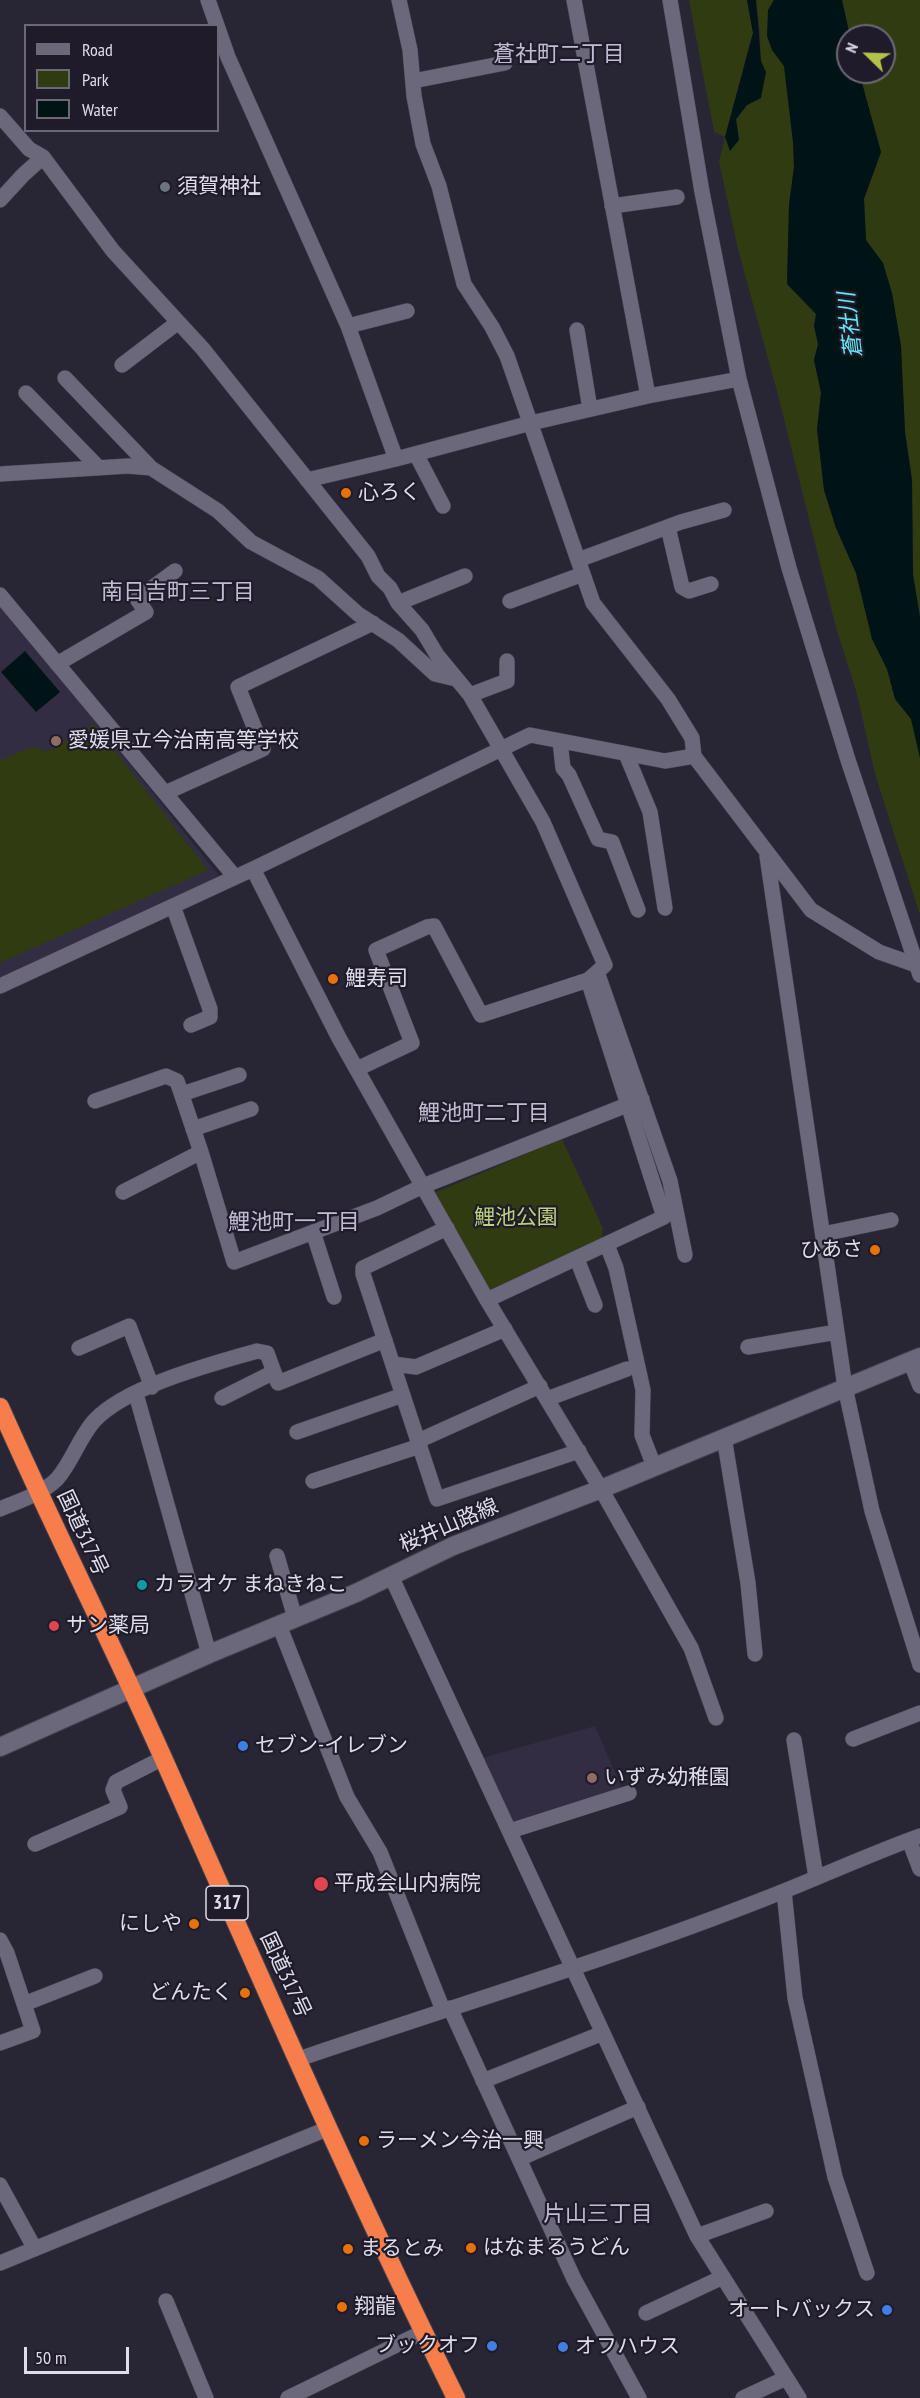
<!DOCTYPE html>
<html>
<head>
<meta charset="utf-8">
<style>
  body { margin:0 }
  #map { position:relative; width:920px; height:2398px; overflow:hidden; background:#282535; font-family:"PT Sans Narrow",sans-serif }
  canvas { display:block }
  .legend { position:absolute; left:24px; top:24px; width:195px; height:108px; box-sizing:border-box; background:#1f1b2b; border:2px solid #6c6977; margin:0; padding:8px 10px; list-style:none; font-size:18px; color:#dfdde8 }
  .legend li { display:flex; align-items:center; gap:12px; height:30px }
  .legend b { width:30px; border:2px solid #6c6977 }
  .north { position:absolute; left:836px; top:24px; width:60px; height:60px; box-sizing:border-box; background:#1f1b2b; border:2px solid #6c6977; border-radius:50%; rotate:293deg; font-size:16px; font-weight:700; line-height:24px; text-align:center; color:#dfdde8 }
  .north::after { content:''; display:block; margin:auto; width:21px; height:27px; background:#b5c24a; clip-path:polygon(50% 0,100% 100%,50% 72%,0 100%) }
  .scale { position:absolute; left:24px; top:2347px; width:105px; height:27px; box-sizing:border-box; border:3px solid #dfdde8; border-top:0; padding-left:8px; font-size:18px; line-height:21px; white-space:nowrap; color:#dfdde8; -webkit-text-stroke:4px #1f1b2b; paint-order:stroke }
</style>
</head>
<body>
<div id="map">
<canvas width="920" height="2398"></canvas>
<ul class="legend">
<li><b style="height:8px;background:#6c687b"></b>Road</li>
<li><b style="height:16px;background:#313b12"></b>Park</li>
<li><b style="height:16px;background:#001416"></b>Water</li>
</ul>
<div class="north">N</div>
<div class="scale">50 m</div>
</div>
<script>
const ctx = document.querySelector('canvas').getContext('2d');
ctx.lineJoin = 'round';
function fillPath(path, color) { ctx.fillStyle = color; ctx.fill(path, 'evenodd'); }
function stroke(path, color, width, dash) { ctx.strokeStyle = color; ctx.lineWidth = width; ctx.lineCap = dash ? 'butt' : 'round'; ctx.setLineDash(dash || []); ctx.stroke(path); }
function drawText(font, color, halo, rows, align = 'center') {
  ctx.font = font + ' "PT Sans Narrow","Noto Sans JP",sans-serif'; ctx.lineWidth = 4.5; ctx.setLineDash([]); ctx.textBaseline = 'middle'; ctx.strokeStyle = halo; ctx.fillStyle = color; for (const [text, x, y, turn = 0] of rows) {
    ctx.save(); ctx.translate(x, y); ctx.rotate((+turn || 0) * Math.PI / 180); ctx.textAlign = isNaN(turn) ? turn : align; if (halo) ctx.strokeText(text, 0, 0); ctx.fillText(text, 0, 0); ctx.restore();
  }
}
const built = new Path2D(`
  M 0,601 L 223,881 L 0,984 Z
  M 595,1726 L 623,1791 L 513,1826 L 482,1758 Z`);
const green = new Path2D(`
  M 689,0 L 747,0 L 753,32 L 725,137 L 739,140 L 736,120 L 747,105 L 761,98 L 760,31 L 756,0 L 774,0 L 768,10 L 772,50 L 784,66 L 793,142 L 794,167 L 789,205 L 787,284 L 816,314 L 814,326 L 818,344 L 814,360 L 821,393 L 817,429 L 824,490 L 836,528 L 856,573 L 872,639 L 887,669 L 895,699 L 911,719 L 920,758 L 920,915 L 875,774 L 857,694 L 835,624 L 778,395 L 738,249 L 719,162 L 725,137 L 714,132 Z
  M 842,0 L 920,0 L 920,617 L 913,575 L 912,480 L 905,432 L 901,346 L 892,293 L 883,263 L 866,241 L 864,199 L 881,152 L 859,72 L 884,72 L 884,36 L 850,36 Z
  M 94,724 L 208,870 L 0,963 L 0,760 L 35,746 L 46,752 Z
  M 562,1139 L 603,1228 L 601,1239 L 490,1292 L 434,1193 Z`);
const water = new Path2D(`
  M 747,0 L 756,0 L 761,61 L 766,72 L 761,98 L 747,105 L 736,119 L 739,140 L 730,151 L 725,137 L 753,33 Z
  M 774,0 L 842,0 L 850,36 L 848,72 L 859,72 L 881,152 L 864,199 L 866,240 L 883,263 L 892,293 L 901,346 L 905,432 L 912,480 L 913,575 L 920,617 L 920,758 L 911,719 L 895,699 L 887,669 L 872,639 L 856,573 L 836,528 L 824,490 L 817,429 L 821,393 L 814,360 L 818,344 L 814,326 L 816,314 L 787,284 L 789,205 L 794,167 L 793,142 L 784,66 L 772,50 L 767,36 L 768,10 Z
  M 25,651 L 60,692 L 36,712 L 1,672 Z`);
const street = new Path2D(`
  M 208,0 L 228,57 L 348,326 L 396,459
  M 399,0 L 410,50 L 414,96 L 423,144 L 439,186 L 464,284 L 492,327 L 507,356 L 593,603 L 668,699 L 692,738 L 694,756 L 811,910 L 879,952 L 916,965
  M 574,0 L 648,396
  M 670,0 L 702,192 L 739,379 L 789,568 L 848,760 L 920,975
  M 413,81 L 505,63
  M 0,116 L 29,149 L 43,157 L 113,251 L 203,349 L 368,556 L 378,576 L 390,588 L 398,603 L 422,630 L 437,655 L 470,695 L 543,822 L 605,965 L 588,980 L 664,1217 L 487,1300
  M 0,200 L 23,175 L 43,157
  M 612,206 L 677,197
  M 348,326 L 407,311
  M 577,330 L 590,409
  M 122,365 L 177,323
  M 65,378 L 151,468
  M 26,393 L 99,468
  M 416,454 L 443,506
  M 0,474 L 128,466 L 151,468 L 218,511 L 251,542 L 318,578 L 358,614 L 398,640 L 435,674 L 456,679
  M 307,480 L 396,459 L 531,423 L 648,396 L 739,379
  M 668,527 L 682,587 L 689,591 L 711,584
  M 578,560 L 681,522 L 724,510
  M 0,595 L 235,877
  M 510,601 L 583,574
  M 398,603 L 465,576
  M 57,664 L 146,612 L 137,599 L 175,571
  M 470,695 L 507,681 L 507,661
  M 560,741 L 563,768 L 569,775 L 598,839 L 612,842 L 638,910
  M 626,754 L 650,812 L 665,908
  M 165,793 L 263,749 L 238,687 L 373,623
  M 767,856 L 845,1387 L 872,1511 L 920,1665
  M 253,869 L 339,1038 L 487,1300 L 601,1489 L 691,1648 L 716,1718
  M 173,906 L 210,1009 L 210,1017 L 191,1025
  M 597,972 L 670,1181 L 685,1255
  M 0,986 L 253,869 L 530,735 L 665,761 L 694,756
  M 357,1069 L 412,1043 L 376,950 L 427,927 L 434,926 L 481,1015 L 588,980
  M 182,1094 L 239,1075
  M 95,1101 L 166,1076 L 177,1081 L 201,1152
  M 193,1129 L 251,1109
  M 123,1192 L 201,1152 L 234,1262 L 377,1208 L 423,1186 L 642,1099
  M 447,1228 L 363,1268 L 363,1274 L 437,1499 L 579,1451
  M 313,1232 L 334,1297
  M 823,1234 L 891,1220
  M 607,1245 L 616,1268 L 643,1390 L 642,1435 L 654,1466
  M 577,1259 L 595,1305
  M 748,1347 L 837,1332
  M 79,1348 L 129,1326 L 152,1387
  M 910,1361 L 920,1386
  M 393,1364 L 416,1367 L 505,1329
  M 136,1394 L 209,1654
  M 222,1398 L 274,1372
  M 547,1399 L 627,1369
  M 297,1432 L 403,1395
  M 724,1437 L 748,1583 L 755,1654
  M 418,1441 L 540,1386
  M 313,1481 L 420,1446
  M 0,1509 C 19,1501 42,1494 57,1479 C 72,1462 79,1438 94,1421 C 126,1386 212,1364 257,1351 L 267,1353 L 278,1383 L 385,1340
  M 277,1556 L 295,1618
  M 391,1576 L 697,2236 L 799,2398
  M 279,1625 L 347,1797 L 380,1852 L 443,2010
  M 853,1739 L 920,1713
  M 794,1740 L 816,1877
  M 510,1831 L 629,1793
  M 909,1840 L 920,1869
  M 35,1844 L 120,1807 L 113,1790 L 116,1782 L 163,1758
  M 784,1891 L 795,1998 L 835,2177 L 867,2273
  M 0,1940 L 7,1953 L 33,2031 L 0,2043
  M 24,2004 L 95,1976
  M 450,2008 L 574,2279 L 639,2398
  M 299,2059 C 454,2006 611,1959 764,1899 C 816,1879 867,1855 920,1836
  M 483,2081 L 603,2033
  M 519,2159 L 638,2107
  M 0,2185 L 35,2249
  M 697,2236 L 766,2211
  M 0,2263 L 329,2128
  M 166,2301 L 206,2398
  M 646,2313 L 723,2277
  M 288,2398 L 423,2332
  M 743,2398 L 786,2378`);
const secondary = new Path2D(`
  M 0,1747 L 209,1654 L 356,1593 L 453,1546 L 601,1489 L 920,1357`);
const highway = new Path2D(`
  M 0,1407 C 52,1525 111,1641 164,1760 C 259,1973 352,2189 456,2398`);
const markers = [
  [165,187,6,"#6b7280"],
  [346,493,6,"#e8710a"],
  [56,741,6,"#8d6e63"],
  [333,979,6,"#e8710a"],
  [875,1250,6,"#e8710a"],
  [142,1585,6,"#0f9aa8"],
  [54,1626,6,"#e0444e"],
  [243,1746,6,"#3f7fe0"],
  [592,1778,6,"#8d6e63"],
  [321,1884,8,"#e0444e"],
  [194,1924,6,"#e8710a"],
  [245,1993,6,"#e8710a"],
  [364,2141,6,"#e8710a"],
  [471,2248,6,"#e8710a"],
  [348,2249,6,"#e8710a"],
  [342,2307,6,"#e8710a"],
  [887,2310,6,"#3f7fe0"],
  [492,2346,6,"#3f7fe0"],
  [563,2347,6,"#3f7fe0"]
];
const shields = [
  [227,1903,42]
];
const shieldNames = [
  ["317",227,1903]
];
const poiNames = [
  ["須賀神社",177,187],
  ["心ろく",358,493],
  ["愛媛県立今治南高等学校",68,741],
  ["鯉寿司",345,979],
  ["ひあさ",863,1250,"right"],
  ["カラオケ まねきねこ",154,1585],
  ["サン薬局",66,1626],
  ["セブン-イレブン",255,1746],
  ["いずみ幼稚園",604,1778],
  ["平成会山内病院",334,1884],
  ["にしや",182,1924,"right"],
  ["どんたく",233,1993,"right"],
  ["ラーメン今治一興",376,2141],
  ["はなまるうどん",483,2248],
  ["まるとみ",360,2249],
  ["翔龍",354,2307],
  ["オートバックス",875,2310,"right"],
  ["ブックオフ",480,2346,"right"],
  ["オフハウス",575,2347]
];
const parkNames = [
  ["鯉池公園",516,1218]
];
const streetNames = [
  ["桜井山路線",449,1526,-23],
  ["国道317号",82,1533,65],
  ["国道317号",285,1975,65]
];
const neighbourhoodNames = [
  ["蒼社町二丁目",559,55],
  ["南日吉町三丁目",178,593],
  ["鯉池町二丁目",484,1114],
  ["鯉池町一丁目",294,1223],
  ["片山三丁目",598,2215]
];
const waterNames = [
  ["蒼社川",851,325,-97]
];
fillPath(built, '#322d42');
fillPath(green, '#313b12');
fillPath(water, '#001416');
stroke(street, '#474351', 16);
stroke(secondary, '#474351', 20);
stroke(highway, '#474351', 20);
stroke(street, '#6c687b', 15);
stroke(secondary, '#6c687b', 18);
stroke(highway, '#f77e4b', 18);
for (const [x, y, r, color] of markers) { const dot = new Path2D(); dot.arc(x, y, r, 0, 2 * Math.PI); ctx.fillStyle = color; ctx.fill(dot); stroke(dot, '#1f1b2b', 2); }
for (const [x, y, w] of shields) { const box = new Path2D(); box.roundRect(x - w / 2, y - 17, w, 34, 4.5); ctx.fillStyle = '#1f1b2b'; ctx.fill(box); stroke(box, '#dfdde8', 1.5); }
drawText('bold 20px', '#dfdde8', null, shieldNames);
drawText('21px', '#dfdde8', '#1f1b2b', poiNames, 'left');
drawText('21px', '#bbd27b', '#1f1b2b', parkNames);
drawText('21px', '#dfdde8', '#1f1b2b', streetNames);
drawText('22px', '#c1bcd2', '#1f1b2b', neighbourhoodNames);
drawText('italic 22px', '#65e8f3', '#1f1b2b', waterNames);
</script>
</body>
</html>
